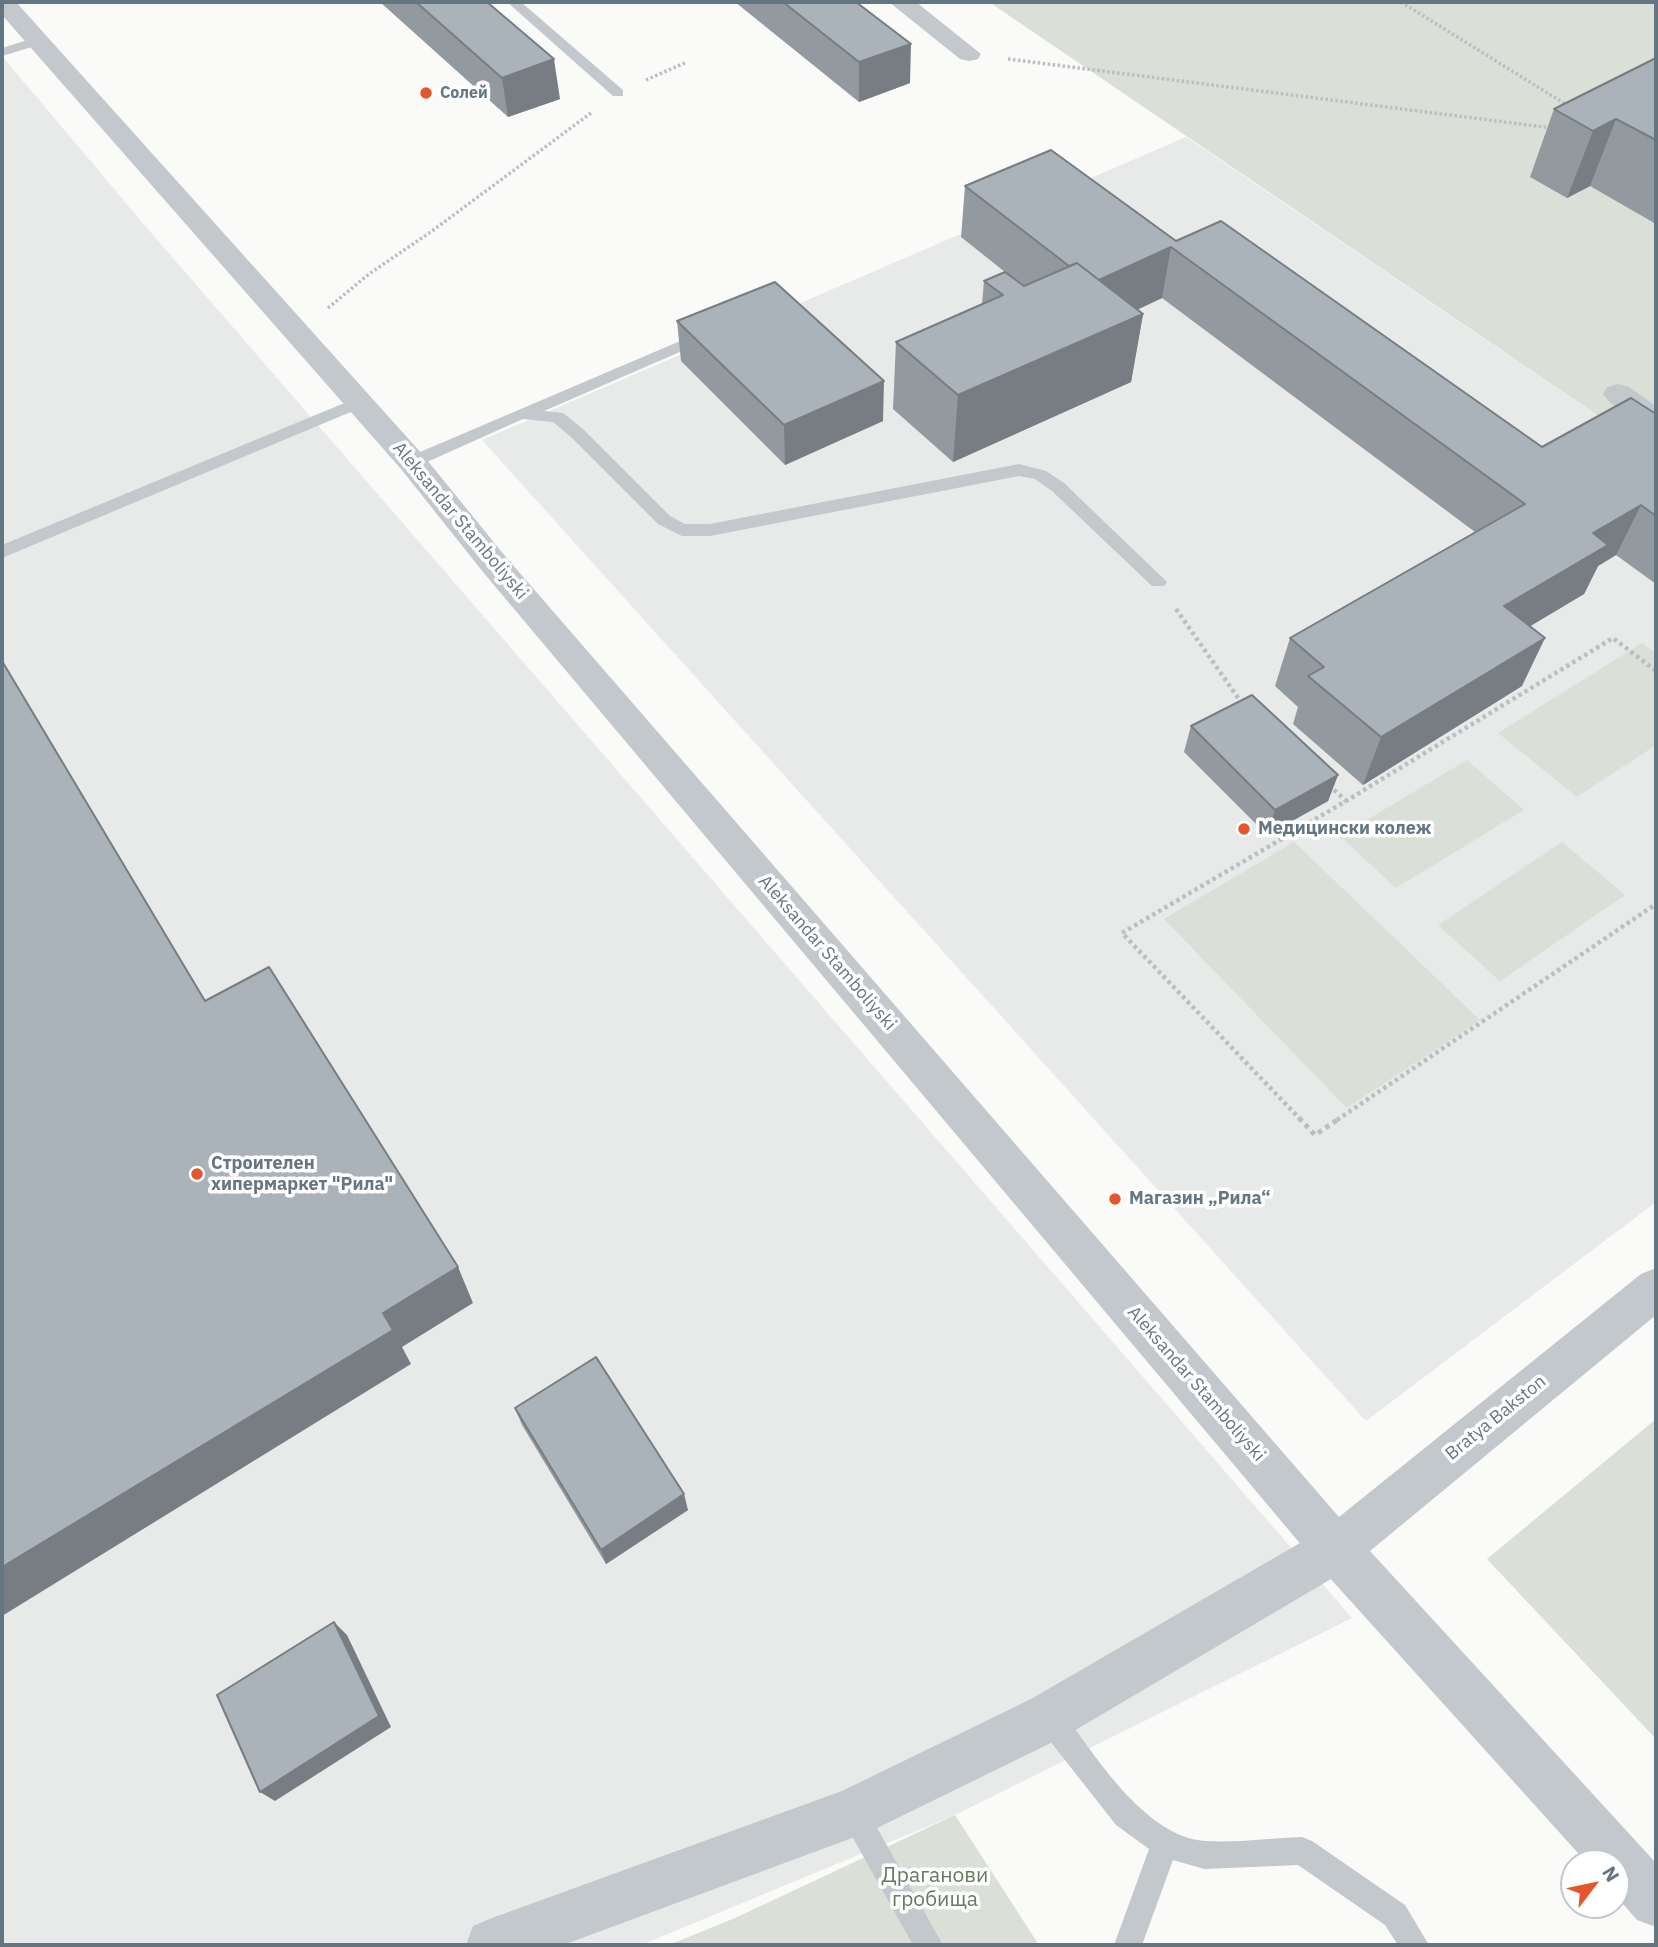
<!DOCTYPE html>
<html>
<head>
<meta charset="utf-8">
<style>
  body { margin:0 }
  #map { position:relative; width:1658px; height:1947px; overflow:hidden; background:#fafaf8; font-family:"IBM Plex Sans",sans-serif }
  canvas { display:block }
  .frame { position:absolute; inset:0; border:4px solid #657683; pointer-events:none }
  .north { position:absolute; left:1560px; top:1849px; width:70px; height:70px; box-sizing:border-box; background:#fff; border:2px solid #c1c8cd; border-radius:50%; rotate:58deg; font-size:19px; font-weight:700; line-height:28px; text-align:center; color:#657683 }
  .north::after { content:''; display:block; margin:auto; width:24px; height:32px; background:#e4572e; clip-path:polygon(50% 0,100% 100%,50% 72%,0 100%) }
</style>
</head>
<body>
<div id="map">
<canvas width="1658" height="1947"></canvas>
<div class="frame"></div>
<div class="north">N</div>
</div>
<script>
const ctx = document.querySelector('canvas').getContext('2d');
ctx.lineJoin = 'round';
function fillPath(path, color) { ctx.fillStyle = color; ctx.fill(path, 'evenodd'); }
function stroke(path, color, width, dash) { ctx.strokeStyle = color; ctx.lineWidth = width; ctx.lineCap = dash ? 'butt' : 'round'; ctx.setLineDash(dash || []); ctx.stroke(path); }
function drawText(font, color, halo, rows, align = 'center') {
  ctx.font = font + ' "IBM Plex Sans",sans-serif'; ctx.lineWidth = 7; ctx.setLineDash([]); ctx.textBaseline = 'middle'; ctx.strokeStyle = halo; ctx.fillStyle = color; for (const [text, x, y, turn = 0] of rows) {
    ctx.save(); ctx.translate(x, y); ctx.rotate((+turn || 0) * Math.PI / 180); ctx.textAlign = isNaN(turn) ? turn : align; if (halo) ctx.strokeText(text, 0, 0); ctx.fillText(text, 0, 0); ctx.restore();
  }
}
const built = new Path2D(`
  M 2,56 L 147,228 L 1352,1618 L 955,1815 L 641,1945 L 2,1945 Z
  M 1186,137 L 1656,455 L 1656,1202 L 1366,1421 L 482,440 Z`);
const green = new Path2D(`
  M 989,2 L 1656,2 L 1656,455 Z
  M 1642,643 L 1656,653 L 1656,745 L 1577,797 L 1498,733 Z
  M 1467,760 L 1524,810 L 1396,888 L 1340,836 Z
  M 1294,842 L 1480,1020 L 1347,1108 L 1164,919 Z
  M 1562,842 L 1625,895 L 1500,981 L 1438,925 Z
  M 1656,1419 L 1656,1739 L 1487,1559 Z
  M 955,1815 L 1039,1945 L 669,1945 L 735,1918 Z`);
const pathFar2 = new Path2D(`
  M 1401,2 L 1570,107
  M 1008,59 L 1552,128
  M 646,80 L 687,62
  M 328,308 L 369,274 L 432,231 L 591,113`);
const pathFar1 = new Path2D(`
  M 1176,609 L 1243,705
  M 1329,785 L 1346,801
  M 1301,1120 L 1122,933 L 1346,801 L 1613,638 L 1656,671
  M 1337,1120 L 1656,904`);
const path = new Path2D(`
  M 1299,1118 L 1315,1135 L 1340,1118`);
const service = new Path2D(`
  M 507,2 L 521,2 L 623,90 L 623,96 L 613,96 Z
  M 37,37 L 42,38 L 42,44 L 2,56 L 2,48 Z
  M 706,330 L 712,332 L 714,335 L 712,338 L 544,411 L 563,413 L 583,429 L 670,516 L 685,524 L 710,524 L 1019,464 L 1046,471 L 1064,483 L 1167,582 L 1164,586 L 1152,586 L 1052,491 L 1035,479 L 1019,476 L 710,536 L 682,536 L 658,524 L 571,437 L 553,422 L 523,419 L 418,466 L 406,466 L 404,462 L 406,458 Z
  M 359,397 L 365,398 L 367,402 L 365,406 L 2,558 L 2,545 Z
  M 1049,1703 L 1059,1707 C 1094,1753 1143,1836 1205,1841 C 1237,1843 1271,1838 1302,1837 L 1312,1841 L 1405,1905 L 1429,1945 L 1398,1945 L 1385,1925 L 1298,1865 L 1204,1869 L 1173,1860 L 1142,1945 L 1114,1945 L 1149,1849 L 1116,1825 L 1039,1727 L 1035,1717 L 1039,1707 Z
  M 853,1799 L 863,1803 L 943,1945 L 913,1945 L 839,1813 L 843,1803 Z`);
const minor = new Path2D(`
  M 889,2 L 916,2 L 981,54 L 978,59 L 969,61 L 960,59 Z
  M 1618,384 L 1629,387 L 1656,406 L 1656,430 C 1639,425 1613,409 1603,394 L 1607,387 Z
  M 1336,1525 L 1353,1532 L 1360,1549 L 1353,1566 L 1067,1735 L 871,1831 L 563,1945 L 466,1945 L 473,1926 L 492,1918 L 842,1791 L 1031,1699 L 1319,1532 Z`);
const tertiary = new Path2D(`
  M 2,2 L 16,2 L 423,455 L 505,556 L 1339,1517 L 1641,1274 L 1656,1268 L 1656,1315 L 1370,1551 L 1656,1863 L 1656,1927 L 1637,1920 L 1616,1896 L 1616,1863 L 1587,1863 L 1319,1566 L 483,572 L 401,469 L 2,15 Z`);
const wall = new Path2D(`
  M 380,2 L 487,2 L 560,99 L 508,117 Z
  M 735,2 L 856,2 L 910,83 L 859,102 Z
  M 1656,58 L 1656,224 L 1590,186 L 1567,198 L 1530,177 L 1554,109 Z
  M 965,186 L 1176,241 L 1542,447 L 1656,414 L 1656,584 L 1616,555 L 1598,566 L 1584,594 L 1530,626 L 1522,686 L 1363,785 L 1293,724 L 1298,707 L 1275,686 L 1290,638 L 1475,532 L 1162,298 L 1137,310 L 1143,314 L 1131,382 L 953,462 L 893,409 L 896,342 L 982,304 L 984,281 L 1005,272 L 961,237 Z
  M 677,321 L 883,421 L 785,465 L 681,361 Z
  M 1191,726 L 1338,775 L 1328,801 L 1267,835 L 1184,752 Z
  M 515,1408 L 688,1510 L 606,1564 L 522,1425 Z`);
const shadedWall = new Path2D(`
  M 911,44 L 910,83 L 859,102 L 859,62 Z
  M 554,59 L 560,99 L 508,117 L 502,78 Z
  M 1616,119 L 1590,186 L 1567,198 L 1593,131 Z
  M 1171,247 L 1162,298 L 1084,334 L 1091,283 Z
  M 1143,314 L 1131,382 L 953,462 L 958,395 Z
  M 884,381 L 883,421 L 785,465 L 784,425 Z
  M 1641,505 L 1616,555 L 1598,566 L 1584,594 L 1482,655 L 1504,606 L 1593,533 Z
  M 1545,638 L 1522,686 L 1363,785 L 1381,737 Z
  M 1338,775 L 1328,801 L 1267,835 L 1275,810 Z
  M 458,1267 L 473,1303 L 402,1347 L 411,1364 L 2,1616 L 2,1567 L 383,1313 Z
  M 684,1494 L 688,1510 L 606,1564 L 601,1550 Z
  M 334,1622 L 347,1635 L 391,1727 L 275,1801 L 260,1792 Z`);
const building = new Path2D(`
  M 416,2 L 487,2 L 554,59 L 502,78 Z
  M 783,2 L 856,2 L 911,44 L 859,62 Z
  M 1656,58 L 1656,140 L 1616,119 L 1593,131 L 1554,109 Z
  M 1051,150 L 1176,241 L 1221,221 L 1542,447 L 1631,398 L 1656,414 L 1656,516 L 1641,505 L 1593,533 L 1608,545 L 1504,606 L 1545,638 L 1381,737 L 1308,676 L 1324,667 L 1290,638 L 1525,504 L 1171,247 L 1099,280 L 1077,263 L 1069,266 L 965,186 Z
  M 1077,263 L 1143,314 L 958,395 L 896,342 L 1003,295 L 984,281 L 1005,272 L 1024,286 Z
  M 775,282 L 884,381 L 784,425 L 677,321 Z
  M 2,661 L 205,1001 L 269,967 L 458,1267 L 383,1313 L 393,1330 L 2,1567 Z
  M 1252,695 L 1338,775 L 1275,810 L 1191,726 Z
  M 596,1357 L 684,1494 L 601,1550 L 515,1408 Z
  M 334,1622 L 379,1716 L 260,1792 L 217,1695 Z`);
const markers = [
  [426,93,7,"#e4572e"],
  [1244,829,7,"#e4572e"],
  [197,1174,7,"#e4572e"],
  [1115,1199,7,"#e4572e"]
];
const farPoinames = [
  ["Солей",440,93]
];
const streetNames = [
  ["Aleksandar Stamboliyski",460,521,50],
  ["Aleksandar Stamboliyski",827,953,49],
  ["Aleksandar Stamboliyski",1196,1384,49],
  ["Bratya Bakston",1496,1418,-39]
];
const poiNames = [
  ["Медицински колеж",1258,829],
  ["Строителен",211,1164],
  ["хипермаркет \"Рила\"",211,1185],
  ["Магазин „Рила“",1129,1199]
];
const nearParknames = [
  ["Драганови",935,1876],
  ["гробища",935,1900]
];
fillPath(built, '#e8e9e9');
fillPath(green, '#dadfd7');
stroke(pathFar2, '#bbbfc2', 3.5, [2.5, 2.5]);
stroke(pathFar1, '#bbbfc2', 4.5, [3.5, 3.5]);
stroke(path, '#bbbfc2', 5, [4.5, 4.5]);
fillPath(service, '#c3c8cc');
fillPath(minor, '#c3c8cc');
fillPath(tertiary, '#c3c8cc');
fillPath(wall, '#929a9f');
fillPath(shadedWall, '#777d82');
fillPath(building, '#aab3b9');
stroke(building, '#777d82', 2);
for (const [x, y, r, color] of markers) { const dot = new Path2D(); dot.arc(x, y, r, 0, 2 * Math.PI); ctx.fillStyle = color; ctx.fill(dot); stroke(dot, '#fff', 2.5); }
drawText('bold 16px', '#657683', '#fff', farPoinames, 'left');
drawText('18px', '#657683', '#fff', streetNames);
drawText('bold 18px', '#657683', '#fff', poiNames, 'left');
drawText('21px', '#687a64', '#fff', nearParknames);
</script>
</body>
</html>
